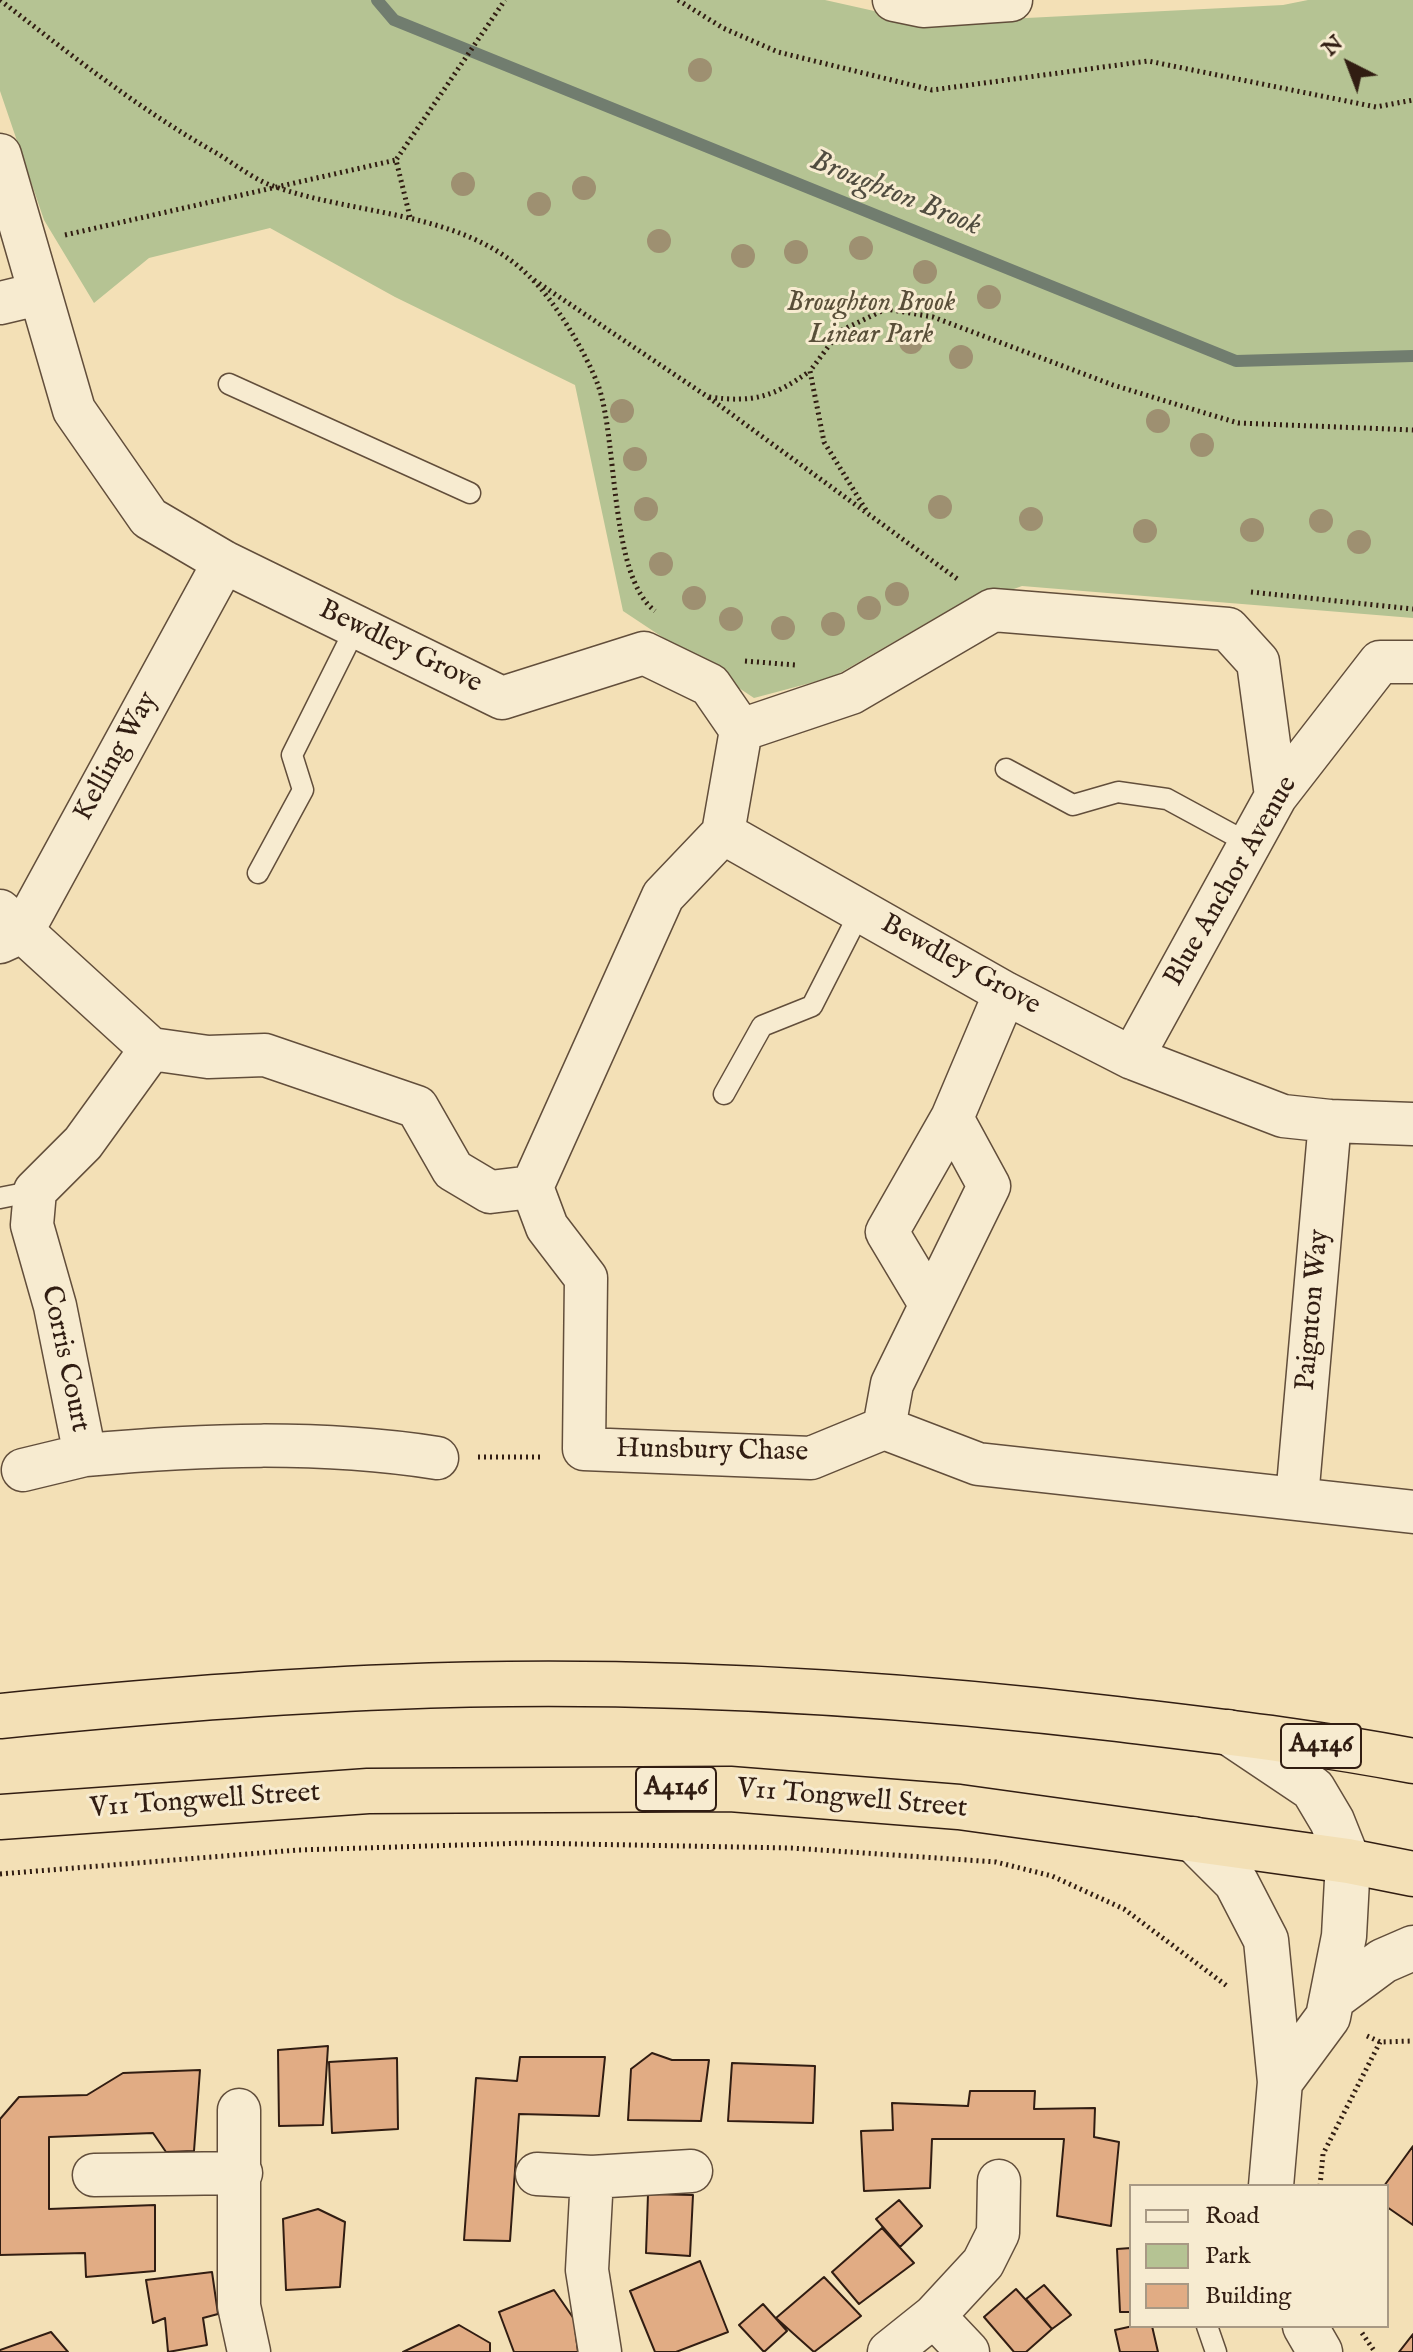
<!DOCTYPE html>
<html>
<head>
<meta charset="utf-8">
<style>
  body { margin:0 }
  #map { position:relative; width:1413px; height:2352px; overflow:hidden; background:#f3e0b6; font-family:"IM FELL English",serif }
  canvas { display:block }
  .legend { position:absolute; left:1129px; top:2184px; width:260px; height:144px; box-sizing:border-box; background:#f7ebd0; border:2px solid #a89984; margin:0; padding:10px 14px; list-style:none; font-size:24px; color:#311d12 }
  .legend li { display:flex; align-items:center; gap:16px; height:40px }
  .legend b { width:40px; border:2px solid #a89984 }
  .north { position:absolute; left:1309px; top:24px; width:80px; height:80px; -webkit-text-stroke:6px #f7ebd0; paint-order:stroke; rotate:318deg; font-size:22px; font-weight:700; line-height:32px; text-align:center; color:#311d12 }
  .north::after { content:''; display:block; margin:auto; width:28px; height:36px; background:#311d12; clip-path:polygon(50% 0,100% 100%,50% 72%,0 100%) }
</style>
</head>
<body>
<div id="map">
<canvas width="1413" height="2352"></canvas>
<ul class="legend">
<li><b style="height:10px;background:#f7ebd0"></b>Road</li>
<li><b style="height:22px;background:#b5c393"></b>Park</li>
<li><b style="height:22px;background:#e1ac84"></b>Building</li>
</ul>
<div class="north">N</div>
</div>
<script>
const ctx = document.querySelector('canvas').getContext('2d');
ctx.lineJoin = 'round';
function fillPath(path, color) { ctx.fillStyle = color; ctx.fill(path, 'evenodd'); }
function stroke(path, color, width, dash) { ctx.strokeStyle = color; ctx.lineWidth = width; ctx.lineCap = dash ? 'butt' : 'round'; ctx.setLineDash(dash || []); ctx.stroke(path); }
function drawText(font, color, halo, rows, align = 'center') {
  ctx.font = font + ' "IM FELL English",serif'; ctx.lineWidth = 6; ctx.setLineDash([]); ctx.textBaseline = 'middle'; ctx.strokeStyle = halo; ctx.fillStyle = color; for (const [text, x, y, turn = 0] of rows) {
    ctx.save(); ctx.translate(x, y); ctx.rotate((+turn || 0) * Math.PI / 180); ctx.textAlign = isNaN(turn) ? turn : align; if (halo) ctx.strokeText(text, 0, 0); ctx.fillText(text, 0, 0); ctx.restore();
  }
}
const green = new Path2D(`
  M 0,0 L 825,0 L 928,23 L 1283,5 L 1308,0 L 1413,0 L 1413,618 L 1022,586 L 937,617 L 833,677 L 754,698 L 623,611 L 575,385 L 395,297 L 270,228 L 149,258 L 94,303 L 44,220 L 0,91 Z`);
const stream = new Path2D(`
  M 377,0 L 394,20 L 1236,361 L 1413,356`);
const building = new Path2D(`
  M 328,2046 L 323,2125 L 279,2126 L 278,2050 Z
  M 652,2053 L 672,2060 L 709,2060 L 701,2121 L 628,2120 L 631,2069 Z
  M 520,2057 L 605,2057 L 599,2116 L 519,2114 L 510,2241 L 464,2240 L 476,2078 L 517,2081 Z
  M 397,2058 L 398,2129 L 332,2133 L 329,2062 Z
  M 732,2063 L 815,2066 L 813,2123 L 728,2121 Z
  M 200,2070 L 194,2151 L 166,2152 L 153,2133 L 49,2137 L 49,2209 L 155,2205 L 155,2271 L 86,2277 L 85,2253 L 0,2255 L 0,2119 L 19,2097 L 87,2095 L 123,2073 Z
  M 970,2091 L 1035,2091 L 1034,2109 L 1095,2108 L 1094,2137 L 1119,2142 L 1111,2226 L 1057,2216 L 1064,2139 L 932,2139 L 930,2188 L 864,2191 L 861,2131 L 893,2130 L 892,2103 L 968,2106 Z
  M 1413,2146 L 1413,2225 L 1387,2207 L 1387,2186 L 1384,2186 Z
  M 648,2194 L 693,2195 L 690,2256 L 646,2253 Z
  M 899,2200 L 922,2226 L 900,2247 L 876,2219 Z
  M 318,2209 L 345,2222 L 340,2287 L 286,2290 L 283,2219 Z
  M 882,2228 L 914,2263 L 859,2304 L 832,2272 Z
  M 1131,2248 L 1131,2312 L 1120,2312 L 1117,2249 Z
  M 700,2261 L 728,2332 L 676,2352 L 655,2352 L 630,2291 Z
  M 212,2272 L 218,2314 L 203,2318 L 207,2345 L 168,2352 L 165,2318 L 153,2323 L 146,2280 Z
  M 824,2277 L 861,2316 L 814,2352 L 776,2318 Z
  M 1044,2285 L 1071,2315 L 1052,2329 L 1026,2299 Z
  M 1016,2289 L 1052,2329 L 1026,2352 L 1014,2352 L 984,2317 Z
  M 554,2290 L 574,2319 L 578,2352 L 514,2352 L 499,2312 Z
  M 763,2304 L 787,2331 L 764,2352 L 739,2325 Z
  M 459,2325 L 490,2343 L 490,2352 L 403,2352 Z
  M 1133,2326 L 1152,2326 L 1158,2352 L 1120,2352 L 1115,2330 Z
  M 51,2332 L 68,2352 L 0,2352 L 0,2350 Z
  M 1413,2334 L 1413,2352 L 1399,2352 Z`);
const path = new Path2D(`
  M 0,0 C 71,55 140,110 218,154 C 236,165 256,181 276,187 C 358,216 465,211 530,277 C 555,301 586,353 598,385 C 618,439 609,576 655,611
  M 678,0 L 723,28 L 778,52 L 932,90 L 1148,61 L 1376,107 L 1413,100
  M 410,217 L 396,160 L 505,0
  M 65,235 L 396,160
  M 534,280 L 708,397 L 960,581
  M 709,397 C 754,403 773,397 810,371
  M 866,510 L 824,442 L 810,371 L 840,331 L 886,309 L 933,317 L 1113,385 L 1238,423 L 1413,430
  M 1251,592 L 1413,609
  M 745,661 L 795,665
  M 478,1457 L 544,1457
  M 0,1874 L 298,1850 L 526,1843 L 791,1848 L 996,1862 L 1052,1876 L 1124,1909 L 1227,1986
  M 1367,2036 L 1380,2042 L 1413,2041
  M 1320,2186 L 1323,2154 L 1380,2042
  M 1362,2333 L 1375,2352`);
const service = new Path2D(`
  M 229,384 L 470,493
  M 1006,769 L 1073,805 L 1118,792 L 1167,799 L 1250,844
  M 258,873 L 303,790 L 292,755 L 356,627
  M 724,1094 L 762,1026 L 812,1006 L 861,910
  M 0,1198 L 35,1191
  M 1207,2326 L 1216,2352`);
const minor = new Path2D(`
  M 894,0 L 923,6 L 1011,0
  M 0,155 L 74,410 L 149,518 L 224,562 L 502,698 L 644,653 L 710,685 L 741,730 L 723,833 L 1005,993 L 1132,1058 L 1283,1116 L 1330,1121 L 1413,1124
  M 0,303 L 38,294
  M 741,730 L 851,693 L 993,610 L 1228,629 L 1258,662 L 1276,796
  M 723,833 L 663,896 L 532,1187 L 547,1227 L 586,1278 L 584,1449 L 811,1458 L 884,1428 L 978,1464 L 1413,1512
  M 0,911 L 151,1049 L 208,1057 L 265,1055 L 417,1107 L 453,1170 L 490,1192 L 532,1187
  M 0,942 L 22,932 L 224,562
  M 151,1049 L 83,1143 L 35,1191 L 32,1225 L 55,1306 L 85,1455 C 203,1444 319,1440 437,1458
  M 1132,1058 L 1276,796 L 1380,662 L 1413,662
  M 930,1304 L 887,1232 L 952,1118
  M 884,1428 L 892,1384 L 989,1186 L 952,1118 L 1005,993
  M 23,1470 L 85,1455
  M 1297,1498 L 1330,1121
  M 239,2110 L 239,2306 L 249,2352
  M 537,2174 L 592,2177 L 691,2171
  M 94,2175 L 241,2173
  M 592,2177 L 587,2270 L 600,2352
  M 889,2352 L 934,2316
  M 968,2352 L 934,2316 L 983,2263 L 998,2233 L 999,2181`);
const tertiary = new Path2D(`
  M 1228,1732 L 1313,1789 L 1332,1821 L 1348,1861 L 1344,1936 L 1328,2017 L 1280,2082
  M 1193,1839 L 1236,1882 L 1266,1940 L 1280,2082 L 1271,2186
  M 1333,1998 L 1383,1961 L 1413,1948
  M 1305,2326 L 1320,2352`);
const trunk = new Path2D(`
  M 0,1716 C 130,1703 261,1692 391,1687 C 632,1677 877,1691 1117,1719 C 1216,1731 1315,1742 1413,1761
  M 0,1817 L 368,1791 L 730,1789 L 959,1807 L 1348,1861 L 1413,1874`);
const trees = [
  [700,70],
  [463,184],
  [584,188],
  [539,204],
  [659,241],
  [861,248],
  [796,252],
  [743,256],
  [925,272],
  [989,297],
  [911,342],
  [961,357],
  [622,411],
  [1158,421],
  [1202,445],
  [635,459],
  [940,507],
  [646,509],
  [1031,519],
  [1321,521],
  [1252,530],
  [1145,531],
  [1359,542],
  [661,564],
  [897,594],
  [694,598],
  [869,608],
  [731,619],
  [833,624],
  [783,628]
];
const shields = [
  [1321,1746,80],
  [676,1789,80]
];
const shieldNames = [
  ["A4146",1321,1746],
  ["A4146",676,1789]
];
const parkNames = [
  ["Broughton Brook",871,304],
  ["Linear Park",871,336]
];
const streetNames = [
  ["Bewdley Grove",400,648,26],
  ["Kelling Way",117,757,-61],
  ["Blue Anchor Avenue",1232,882,-60],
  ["Bewdley Grove",960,966,29],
  ["Paignton Way",1314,1310,-85],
  ["Corris Court",64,1359,78],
  ["Hunsbury Chase",712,1452,1],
  ["V11 Tongwell Street",852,1800,5],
  ["V11 Tongwell Street",205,1802,-4]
];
const waterNames = [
  ["Broughton Brook",895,195,22]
];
fillPath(green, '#b5c393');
stroke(stream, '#717d6f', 12);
fillPath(building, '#e1ac84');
stroke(building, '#311d12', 2);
stroke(service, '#624e3b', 23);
stroke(minor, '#624e3b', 45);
stroke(tertiary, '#624e3b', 47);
stroke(trunk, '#311d12', 47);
stroke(path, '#311d12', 5, [2, 4]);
stroke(service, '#f7ebd0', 20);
stroke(minor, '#f7ebd0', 42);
stroke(tertiary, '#f7ebd0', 44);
stroke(trunk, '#f3e0b6', 44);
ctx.fillStyle = '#9e9071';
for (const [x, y] of trees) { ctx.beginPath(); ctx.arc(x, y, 12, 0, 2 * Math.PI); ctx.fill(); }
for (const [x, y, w] of shields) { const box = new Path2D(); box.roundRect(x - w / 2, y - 22, w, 44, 6); ctx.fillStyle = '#f7ebd0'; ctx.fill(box); stroke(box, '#311d12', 2); }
drawText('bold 26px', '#311d12', null, shieldNames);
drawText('italic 28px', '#594f39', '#f7ebd0', parkNames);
drawText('28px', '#311d12', '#f7ebd0', streetNames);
drawText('italic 30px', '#514d40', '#f7ebd0', waterNames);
</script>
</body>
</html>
